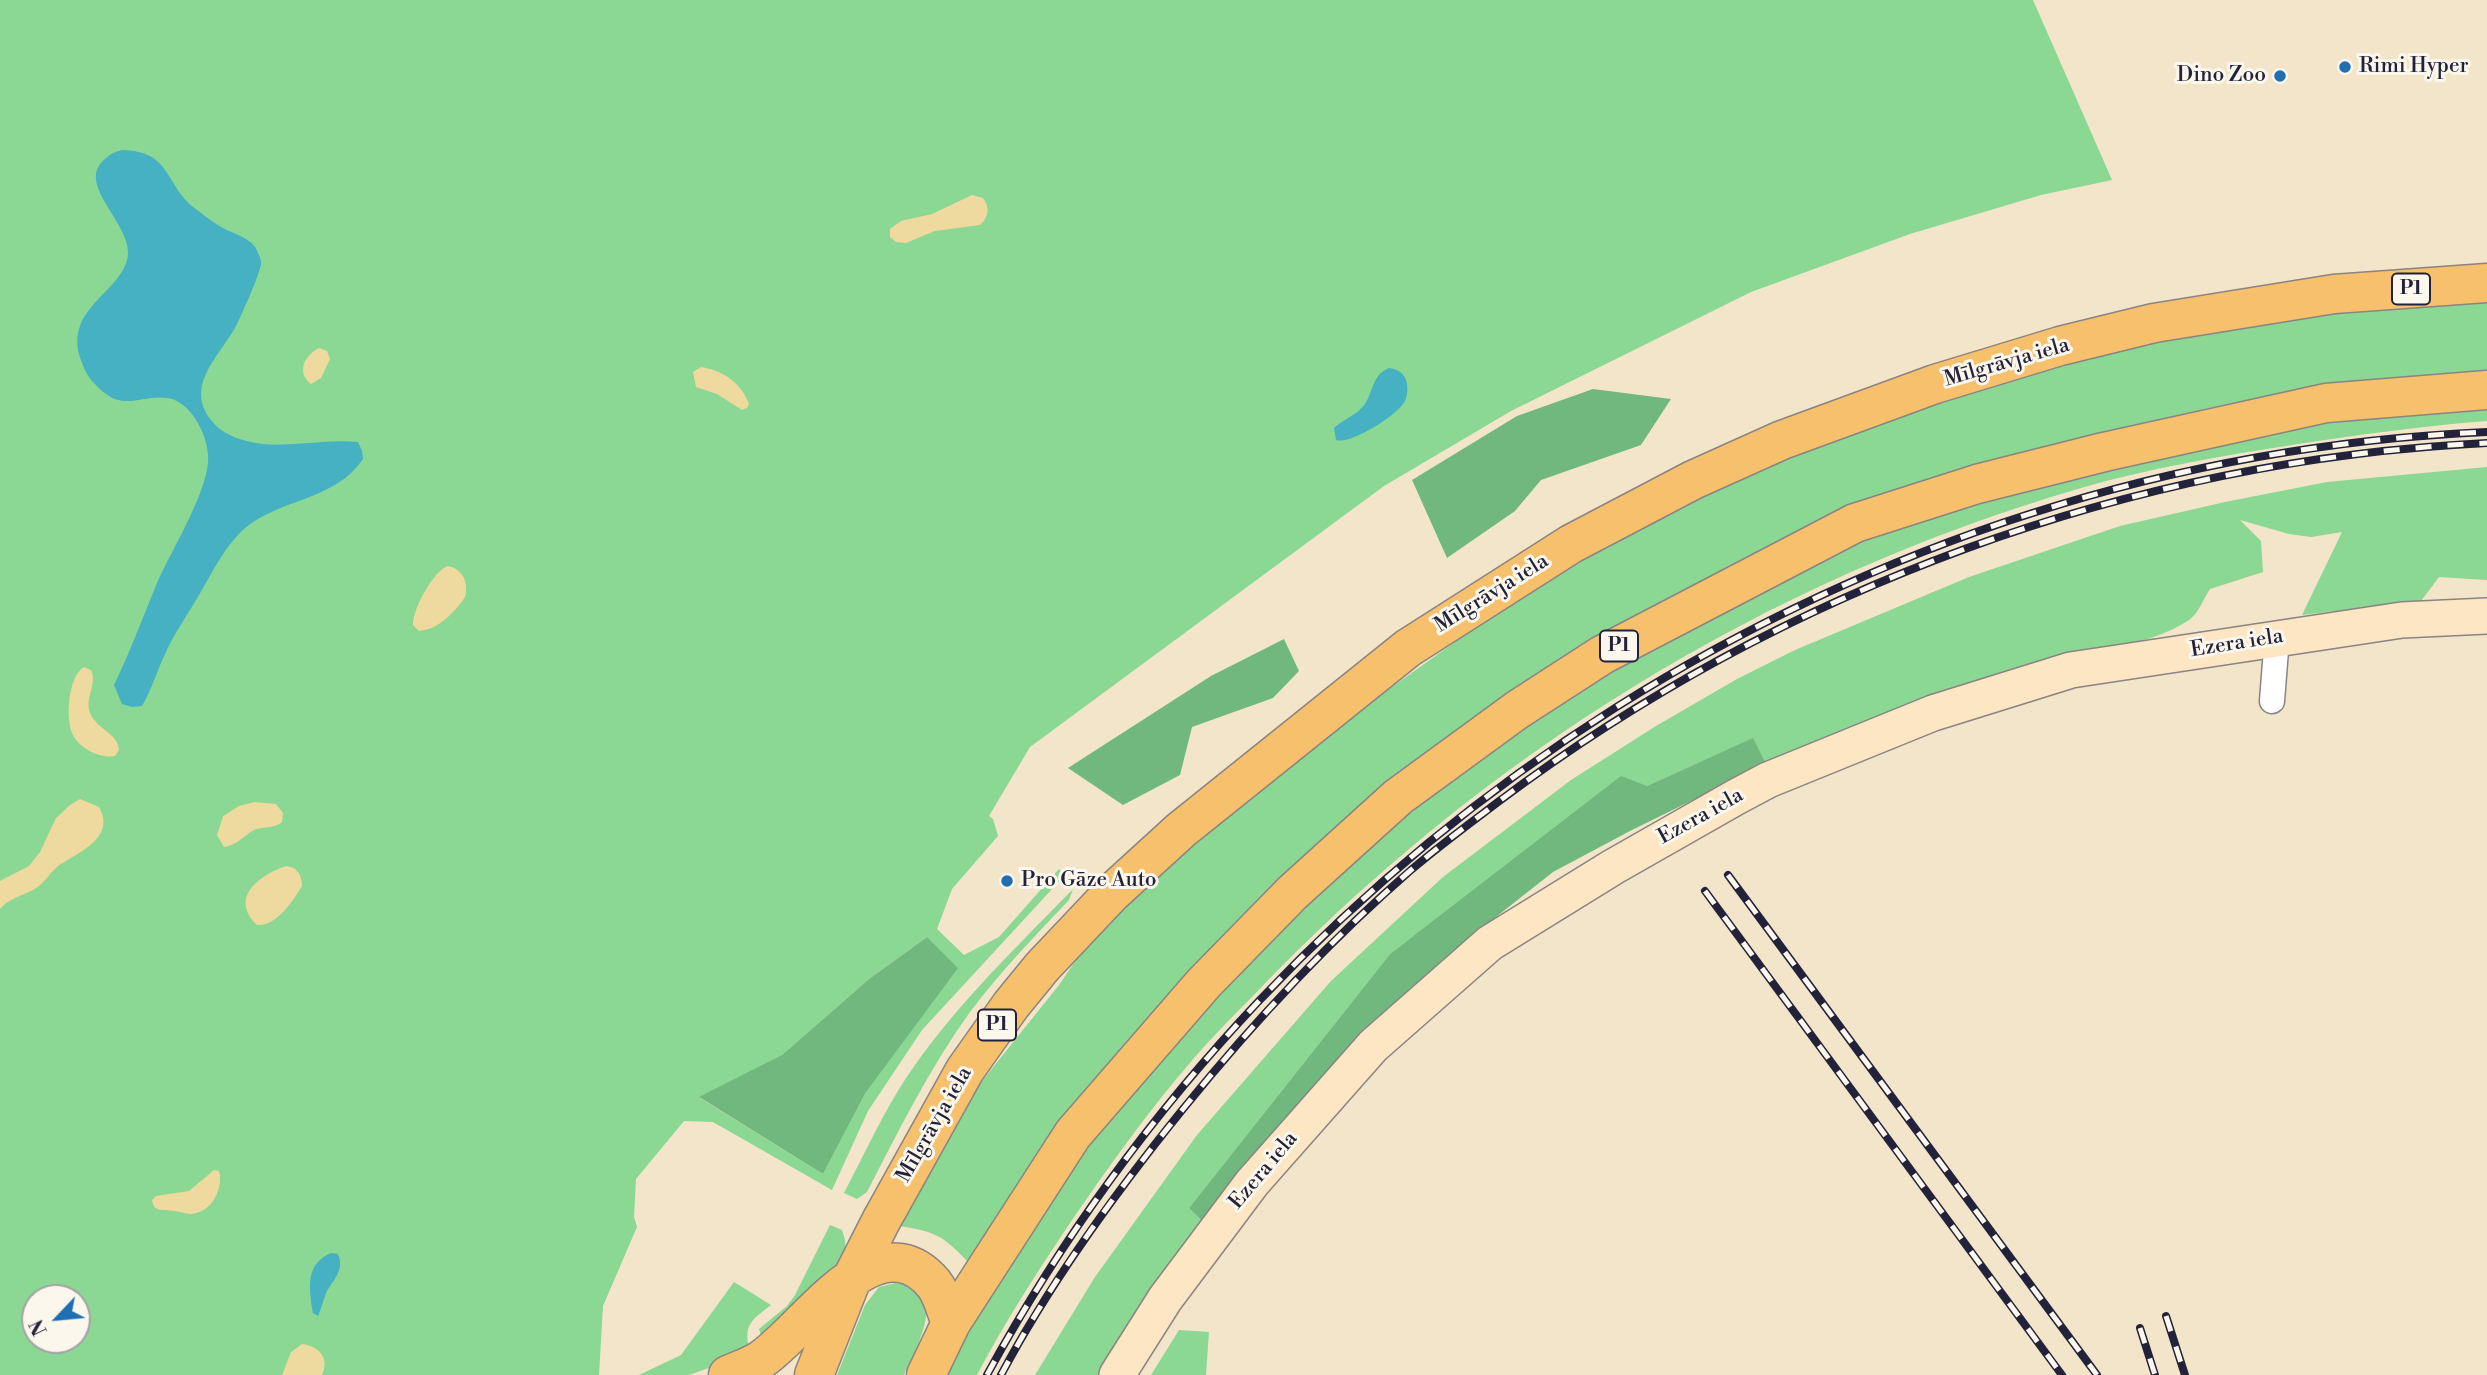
<!DOCTYPE html>
<html>
<head>
<meta charset="utf-8">
<style>
  body { margin:0 }
  #map { position:relative; width:2487px; height:1375px; overflow:hidden; background:#f2e5ca; font-family:"Libre Bodoni",serif }
  canvas { display:block }
  .north { position:absolute; left:21px; top:1284px; width:70px; height:70px; box-sizing:border-box; background:#fbf7ec; border:2px solid #a4a2a5; border-radius:50%; rotate:244deg; font-size:19px; font-weight:700; line-height:28px; text-align:center; color:#22223b }
  .north::after { content:''; display:block; margin:auto; width:24px; height:32px; background:#1f6fb2; clip-path:polygon(50% 0,100% 100%,50% 72%,0 100%) }
</style>
</head>
<body>
<div id="map">
<canvas width="2487" height="1375"></canvas>
<div class="north">N</div>
</div>
<script>
const ctx = document.querySelector('canvas').getContext('2d');
ctx.lineJoin = 'round';
function fillPath(path, color) { ctx.fillStyle = color; ctx.fill(path, 'evenodd'); }
function stroke(path, color, width, dash) { ctx.strokeStyle = color; ctx.lineWidth = width; ctx.lineCap = dash ? 'butt' : 'round'; ctx.setLineDash(dash || []); ctx.stroke(path); }
function drawText(font, color, halo, rows, align = 'center') {
  ctx.font = font + ' "Libre Bodoni",serif'; ctx.lineWidth = 6; ctx.setLineDash([]); ctx.textBaseline = 'middle'; ctx.strokeStyle = halo; ctx.fillStyle = color; for (const [text, x, y, turn = 0] of rows) {
    ctx.save(); ctx.translate(x, y); ctx.rotate((+turn || 0) * Math.PI / 180); ctx.textAlign = isNaN(turn) ? turn : align; if (halo) ctx.strokeText(text, 0, 0); ctx.fillText(text, 0, 0); ctx.restore();
  }
}
const green = new Path2D(`
  M 0,0 L 2033,0 L 2112,180 L 2041,195 L 1910,234 L 1751,292 L 1511,411 L 1384,486 L 1030,747 L 989,816 L 993,819 L 998,836 L 952,889 L 937,929 L 964,955 L 999,937 L 1059,869 L 1065,875 L 922,1030 L 868,1111 L 832,1190 L 713,1122 L 684,1121 L 636,1179 L 634,1217 L 637,1227 L 603,1306 L 599,1375 L 0,1375 ZM 927,937 L 866,1092 L 823,1174 L 700,1098 L 782,1055 L 869,979 ZM 35,1298 L 77,1298 L 77,1340 L 35,1340 Z
  M 2487,299 L 2487,374 C 2409,380 2329,384 2253,399 C 2167,415 2082,440 1998,464 L 1393,785 L 970,1264 C 943,1236 938,1232 899,1226 L 978,1086 L 1059,985 L 1097,929 L 1198,833 L 1330,731 L 1538,583 L 1644,519 L 1822,439 L 1951,392 L 2211,326 L 2379,304 Z
  M 2487,406 L 2487,421 C 2421,426 2357,435 2292,445 C 2221,456 2150,468 2081,488 C 1762,581 1480,757 1252,997 C 1232,1017 1212,1037 1194,1058 C 1149,1110 1109,1166 1070,1223 C 1037,1272 1005,1322 977,1375 L 943,1375 L 989,1291 L 1098,1130 L 1215,989 L 1458,768 L 1627,657 L 1862,539 L 1981,498 L 2329,420 Z
  M 2487,467 L 2487,580 L 2439,577 L 2421,601 L 2302,615 L 2342,532 L 2311,537 L 2289,534 L 2240,520 L 2261,541 L 2263,572 L 2210,589 C 2204,598 2198,614 2189,620 C 2143,650 2083,650 2031,665 C 1940,691 1852,724 1766,764 L 1752,739 L 1647,786 L 1497,873 L 1390,954 L 1189,1208 L 1201,1220 L 1128,1327 L 1100,1375 L 1035,1375 L 1095,1277 L 1197,1135 L 1331,981 L 1443,877 L 1571,780 L 1656,726 L 1737,679 L 1795,650 L 1969,577 L 2120,526 L 2225,502 L 2327,482 Z
  M 1073,889 L 1069,900 C 1035,936 1000,972 970,1012 C 929,1069 899,1130 867,1192 L 857,1199 L 844,1193 C 861,1161 877,1126 896,1094 C 943,1017 1011,953 1073,889 Z
  M 830,1225 L 842,1230 C 845,1239 847,1247 844,1257 C 837,1281 783,1322 763,1341 L 759,1329 L 787,1306 L 795,1295 Z
  M 734,1282 L 771,1305 C 753,1319 742,1325 750,1350 L 734,1359 L 689,1375 L 639,1375 L 681,1355 Z
  M 896,1283 C 901,1284 908,1285 913,1287 C 944,1303 913,1353 904,1375 L 837,1375 L 865,1305 L 879,1287 Z
  M 1179,1330 L 1209,1332 L 1206,1375 L 1151,1375 Z`);
const forest = new Path2D(`
  M 1593,389 L 1671,399 L 1641,445 L 1541,480 L 1515,511 L 1447,558 L 1412,480 L 1517,416 Z
  M 1284,639 L 1299,671 L 1273,698 L 1192,727 L 1180,775 L 1123,805 L 1068,768 L 1211,676 Z
  M 1753,738 L 1766,764 L 1630,831 L 1553,872 L 1463,943 L 1367,1033 L 1271,1137 L 1201,1220 L 1189,1208 L 1390,954 L 1621,776 L 1647,786 Z
  M 927,937 L 958,968 L 866,1092 L 823,1174 L 699,1097 L 782,1055 L 869,979 Z`);
const sand = new Path2D(`
  M 972,195 L 983,198 C 990,207 989,217 980,225 L 935,231 L 906,243 L 896,242 L 890,237 L 890,229 L 901,221 L 932,214 Z
  M 319,348 L 327,351 L 330,359 L 321,378 L 311,384 C 296,372 304,356 319,348 Z
  M 701,367 C 723,370 742,384 749,404 L 747,408 L 742,410 L 717,394 L 696,387 L 693,372 Z
  M 448,566 C 463,569 469,583 465,597 C 455,612 438,630 419,631 L 413,625 C 412,610 434,570 448,566 Z
  M 84,667 L 91,670 C 98,685 83,699 91,715 C 98,730 118,733 119,750 L 115,756 C 101,759 80,749 73,735 C 65,720 68,676 84,667 Z
  M 80,799 L 99,807 C 117,839 76,853 57,867 C 49,874 43,885 33,890 C 22,896 9,898 0,909 L 0,881 L 29,866 L 40,852 L 56,818 L 70,805 Z
  M 255,802 L 276,804 L 283,813 L 282,822 C 274,829 264,826 254,830 C 243,836 238,845 224,847 L 217,835 L 223,816 L 239,806 Z
  M 286,866 C 297,867 302,875 302,886 C 293,901 276,927 257,925 C 229,898 259,875 286,866 Z
  M 214,1170 L 219,1171 C 224,1189 211,1213 191,1214 C 185,1214 180,1211 174,1211 C 163,1209 154,1213 152,1200 L 156,1196 L 189,1191 Z
  M 302,1344 C 319,1346 330,1358 322,1375 L 282,1375 L 291,1352 Z`);
const water = new Path2D(`
  M 123,150 C 171,152 164,182 193,207 C 203,214 213,223 223,228 C 234,234 248,237 255,247 C 257,250 261,258 261,262 C 262,270 241,316 236,326 C 220,356 184,385 211,420 C 223,436 243,441 262,444 C 294,447 326,439 358,442 L 362,451 L 363,459 C 335,501 280,498 244,529 C 222,549 211,576 196,600 C 186,617 174,634 166,652 C 157,670 152,689 142,706 L 132,707 L 122,704 L 114,685 C 130,652 143,617 157,583 C 171,551 211,487 208,455 C 207,434 191,402 168,398 C 138,394 122,415 94,383 C 88,377 84,369 81,360 C 62,307 125,292 128,254 C 130,224 80,187 101,163 C 108,155 113,152 123,150 Z
  M 1389,368 C 1397,369 1403,372 1406,380 C 1408,386 1408,395 1405,401 C 1398,415 1350,445 1336,440 L 1334,428 C 1344,419 1357,415 1365,404 C 1374,390 1372,375 1389,368 Z
  M 331,1253 L 338,1254 C 345,1270 333,1280 326,1293 C 323,1301 321,1309 318,1316 L 313,1313 L 312,1308 C 309,1285 306,1264 331,1253 Z`);
const street = new Path2D(`
  M 2272,701 L 2277,637`);
const secondary = new Path2D(`
  M 1117,1375 L 1165,1299 L 1252,1183 L 1373,1046 L 1490,943 L 1613,867 L 1736,797 L 1768,780 L 1933,713 L 2071,670 L 2402,620 L 2487,616`);
const primary = new Path2D(`
  M 728,1375 C 739,1370 752,1366 762,1359 C 807,1328 877,1216 934,1284 C 942,1294 946,1311 951,1323
  M 814,1375 L 853,1276 L 881,1221 L 965,1070 L 1011,1005 L 1042,967 L 1112,893 L 1181,830 L 1408,648 L 1571,544 L 1693,480 L 1782,440 L 1935,384 L 2060,346 L 2154,323 L 2334,294 L 2487,283
  M 926,1375 L 951,1323 L 1073,1134 L 1204,983 L 1292,893 L 1398,797 L 1517,710 L 1602,655 L 1855,523 L 1977,484 L 2104,452 L 2326,403 L 2487,390`);
const rail = new Path2D(`
  M 1728,875 L 2097,1375
  M 1705,891 L 2062,1375
  M 2166,1316 L 2185,1375
  M 2140,1328 L 2155,1375
  M 987,1375 C 1285,828 1863,458 2487,432
  M 1001,1375 C 1051,1281 1115,1193 1183,1109 C 1252,1024 1328,942 1411,870 C 1439,846 1469,824 1498,802 C 1783,588 2131,460 2487,443`);
const markers = [
  [2345,67,7,"#1f6fb2"],
  [2280,76,7,"#1f6fb2"],
  [1007,881,7,"#1f6fb2"]
];
const shields = [
  [2411,289,38],
  [1619,646,38],
  [997,1025,38]
];
const shieldNames = [
  ["P1",2411,289],
  ["P1",1619,646],
  ["P1",997,1025]
];
const poiNames = [
  ["Rimi Hyper",2359,67],
  ["Dino Zoo",2266,76,"right"],
  ["Pro Gāze Auto",1021,881]
];
const streetNames = [
  ["Mīlgrāvja iela",2007,363,-16],
  ["Mīlgrāvja iela",1492,594,-32],
  ["Ezera iela",2237,644,-9],
  ["Ezera iela",1701,817,-29],
  ["Mīlgrāvja iela",935,1125,-60],
  ["Ezera iela",1264,1171,-50]
];
fillPath(green, '#8bd794');
fillPath(forest, '#70b87e');
fillPath(sand, '#eeda9e');
fillPath(water, '#45b1c2');
stroke(street, '#8a8482', 27);
stroke(secondary, '#8a8482', 38);
stroke(primary, '#8a8482', 41);
stroke(street, '#fff', 24);
stroke(secondary, '#fce6c4', 35);
stroke(primary, '#f7c06c', 38);
stroke(rail, '#22223b', 8);
stroke(rail, '#fbf7ec', 5, [16]);
for (const [x, y, r, color] of markers) { const dot = new Path2D(); dot.arc(x, y, r, 0, 2 * Math.PI); ctx.fillStyle = color; ctx.fill(dot); stroke(dot, '#fbf7ec', 2.5); }
for (const [x, y, w] of shields) { const box = new Path2D(); box.roundRect(x - w / 2, y - 15.5, w, 31, 5); ctx.fillStyle = '#fbf7ec'; ctx.fill(box); stroke(box, '#22223b', 2); }
drawText('bold 19px', '#22223b', null, shieldNames);
drawText('21px', '#22223b', '#fbf7ec', poiNames, 'left');
drawText('21px', '#22223b', '#fbf7ec', streetNames);
</script>
</body>
</html>
